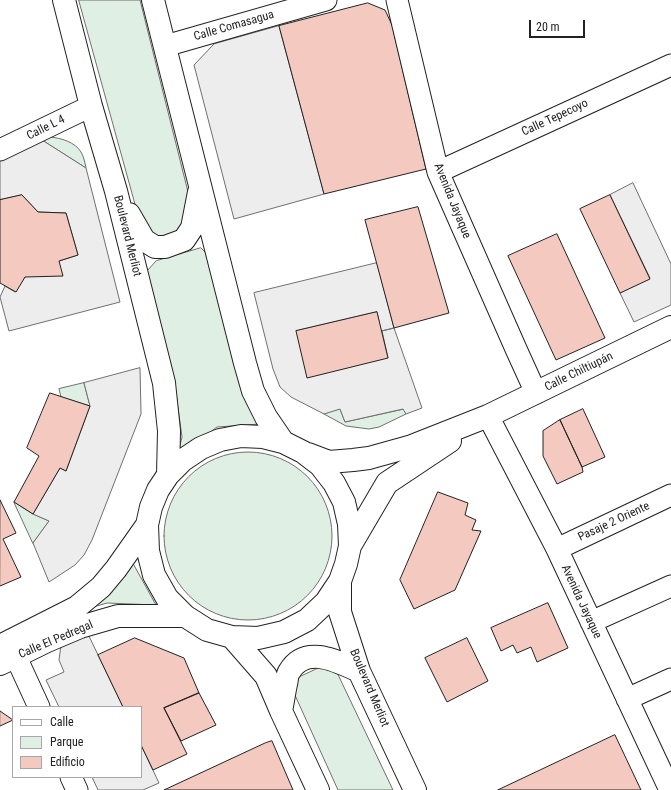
<!DOCTYPE html>
<html>
<head>
<meta charset="utf-8">
<style>
  body { margin:0 }
  #map { position:relative; width:671px; height:790px; overflow:hidden; background:#fff; font-family:"Roboto Condensed",sans-serif }
  canvas { display:block }
  .legend { position:absolute; left:12px; top:706px; width:130px; height:72px; box-sizing:border-box; background:#fff; border:1px solid #a7a7a7; margin:0; padding:5px 7px; list-style:none; font-size:12px; color:#222 }
  .legend li { display:flex; align-items:center; gap:8px; height:20px }
  .legend b { width:20px; border:1px solid #a7a7a7 }
  .scale { position:absolute; left:529px; top:20px; width:56px; height:18px; box-sizing:border-box; border:2px solid #222; border-top:0; padding-left:5px; font-size:12px; line-height:14px; white-space:nowrap; color:#222; -webkit-text-stroke:3px #fff; paint-order:stroke }
</style>
</head>
<body>
<div id="map">
<canvas width="671" height="790"></canvas>
<ul class="legend">
<li><b style="height:5px;background:#fff"></b>Calle</li>
<li><b style="height:11px;background:#e0efe3"></b>Parque</li>
<li><b style="height:11px;background:#f3c9c0"></b>Edificio</li>
</ul>
<div class="scale">20 m</div>
</div>
<script>
const ctx = document.querySelector('canvas').getContext('2d');
ctx.lineJoin = 'round';
function fillPath(path, color) { ctx.fillStyle = color; ctx.fill(path, 'evenodd'); }
function stroke(path, color, width, dash) { ctx.strokeStyle = color; ctx.lineWidth = width; ctx.lineCap = dash ? 'butt' : 'round'; ctx.setLineDash(dash || []); ctx.stroke(path); }
function drawText(font, color, halo, rows, align = 'center') {
  ctx.font = font + ' "Roboto Condensed",sans-serif'; ctx.lineWidth = 3; ctx.setLineDash([]); ctx.textBaseline = 'middle'; ctx.strokeStyle = halo; ctx.fillStyle = color; for (const [text, x, y, turn = 0] of rows) {
    ctx.save(); ctx.translate(x, y); ctx.rotate((+turn || 0) * Math.PI / 180); ctx.textAlign = isNaN(turn) ? turn : align; if (halo) ctx.strokeText(text, 0, 0); ctx.fillText(text, 0, 0); ctx.restore();
  }
}
const green = new Path2D(`
  M 79,0 L 140,0 L 192,208 L 170,243 L 143,232 Z
  M 50,137 C 61,138 75,142 81,152 C 84,157 85,163 86,168 L 42,140 Z
  M 201,248 L 206,253 L 260,424 L 217,427 L 177,457 L 182,437 L 176,393 L 147,271 L 156,261 Z
  M 84,383 L 90,406 L 61,397 L 59,389 Z
  M 340,409 L 345,422 L 404,409 L 406,414 L 379,427 L 369,429 L 346,426 L 324,414 Z
  M164 536a84 84 0 1 1 168 0a84 84 0 1 1-168 0Z
  M 14,502 L 33,514 L 49,521 L 33,543 Z
  M 130,558 L 156,605 L 107,603 L 79,611 Z
  M 332,662 L 393,790 L 338,790 L 289,682 Z`);
const parking = new Path2D(`
  M 279,26 L 324,194 L 234,219 L 194,65 L 214,44 Z
  M 42,140 L 86,168 L 120,302 L 9,331 L 0,297 L 5,286 L 15,292 L 25,277 L 59,261 L 78,255 L 66,213 L 38,212 L 22,195 L 0,200 L 0,159 Z
  M 633,183 L 671,264 L 671,305 L 634,322 L 620,293 L 650,278 L 610,195 Z
  M 377,263 L 394,328 L 381,331 L 377,312 L 297,331 L 388,358 L 382,331 L 394,328 L 422,408 L 406,414 L 403,409 L 345,422 L 340,409 L 324,414 L 291,397 L 280,387 L 273,369 L 254,293 Z
  M 140,368 L 141,414 L 92,540 L 84,555 L 75,565 L 49,582 L 33,543 L 49,521 L 33,514 L 60,468 L 66,471 L 90,406 L 84,383 Z
  M 87,632 L 123,707 L 59,707 L 46,680 L 64,672 L 59,660 L 61,645 Z
  M 141,745 L 159,783 L 143,790 L 98,790 L 92,777 L 141,777 Z`);
const building = new Path2D(`
  M 368,3 L 385,10 L 392,25 L 426,169 L 324,194 L 279,26 Z
  M 22,195 L 38,212 L 66,213 L 78,255 L 59,261 L 63,276 L 25,277 L 16,292 L 0,283 L 0,200 Z
  M 610,195 L 650,279 L 620,293 L 580,209 Z
  M 418,207 L 449,313 L 394,328 L 365,220 Z
  M 557,234 L 605,338 L 556,360 L 508,256 Z
  M 377,312 L 388,358 L 307,378 L 296,331 Z
  M 50,393 L 90,406 L 66,471 L 60,468 L 33,514 L 14,502 L 39,456 L 27,448 Z
  M 583,409 L 605,457 L 582,467 L 560,420 Z
  M 560,420 L 582,467 L 583,472 L 557,484 L 543,456 L 543,431 Z
  M 438,492 L 468,503 L 465,515 L 476,520 L 472,530 L 481,531 L 455,590 L 414,609 L 400,580 Z
  M 0,500 L 16,533 L 3,539 L 21,577 L 0,586 Z
  M 548,603 L 568,648 L 537,662 L 531,647 L 517,653 L 513,645 L 501,651 L 491,628 Z
  M 135,638 L 184,658 L 199,693 L 164,708 L 187,754 L 153,770 L 141,745 L 141,707 L 123,707 L 98,655 Z
  M 467,638 L 488,681 L 447,702 L 425,658 Z
  M 199,693 L 216,725 L 181,741 L 164,708 Z
  M 0,711 L 13,720 L 0,726 Z
  M 615,735 L 641,790 L 498,790 Z
  M 272,741 L 293,790 L 164,790 L 265,743 Z`);
const minor = new Path2D(`
  M 397,0 L 438,172 L 516,349 L 536,393
  M 165,46 L 326,0
  M 0,150 L 91,106
  M 438,172 L 671,65
  M 488,416 L 557,549 L 670,790
  M 557,549 L 671,495
  M 591,622 L 671,586
  M 16,657 L 39,707
  M 627,699 L 671,679
  M 71,777 L 77,790`);
const major = new Path2D(`
  M 64,0 L 91,106 L 116,191 L 164,383 L 169,431 L 168,475
  M 153,0 L 245,363 L 253,391 L 266,417 L 283,442
  M 129,214 L 144,240 L 155,247 L 165,247 L 184,240 L 192,228 L 199,192
  M 308,454 L 329,462 L 353,460 L 369,458 L 412,446 L 488,416 L 671,327
  M 350,546 L 387,483 L 450,441
  M 340,581 L 340,612 L 359,671 L 415,790
  M 232,637 L 266,676 L 281,711 L 318,790
  M 0,646 L 77,607 L 101,587 L 116,569 L 147,525 L 151,507 L 158,490 L 168,475 L 183,460 L 201,448 L 220,440 L 241,436 L 263,437 L 283,442 L 303,452 L 320,465 L 334,483 L 344,502 L 349,524 L 350,546 L 346,564 L 340,581 L 326,602 L 307,620 L 284,632 L 258,638 L 232,637 L 207,630 L 185,616 L 167,598 L 154,575 L 148,551 L 147,525
  M 0,664 L 47,641 L 80,627 L 118,616 L 185,616
  M 281,711 C 283,702 284,693 286,684 C 287,680 287,675 289,672 C 305,644 337,661 359,671`);
const streetNames = [
  ["Calle Comasagua",234,26,-16],
  ["Calle Tepecoyo",555,118,-25],
  ["Calle L 4",46,128,-26],
  ["Avenida Jayaque",452,201,68],
  ["Boulevard Merliot",127,236,76],
  ["Calle Chiltiupán",579,372,-26],
  ["Pasaje 2 Oriente",614,522,-25],
  ["Avenida Jayaque",581,602,65],
  ["Calle El Pedregal",56,640,-23],
  ["Boulevard Merliot",369,688,67]
];
fillPath(green, '#e0efe3');
stroke(green, '#6f6f6f', 1);
fillPath(parking, '#ededed');
stroke(parking, '#6f6f6f', 1);
fillPath(building, '#f3c9c0');
stroke(building, '#222', 1);
stroke(minor, '#222', 23);
stroke(major, '#222', 24);
stroke(minor, '#fff', 21);
stroke(major, '#fff', 22);
drawText('12px', '#222', '#fff', streetNames);
</script>
</body>
</html>
